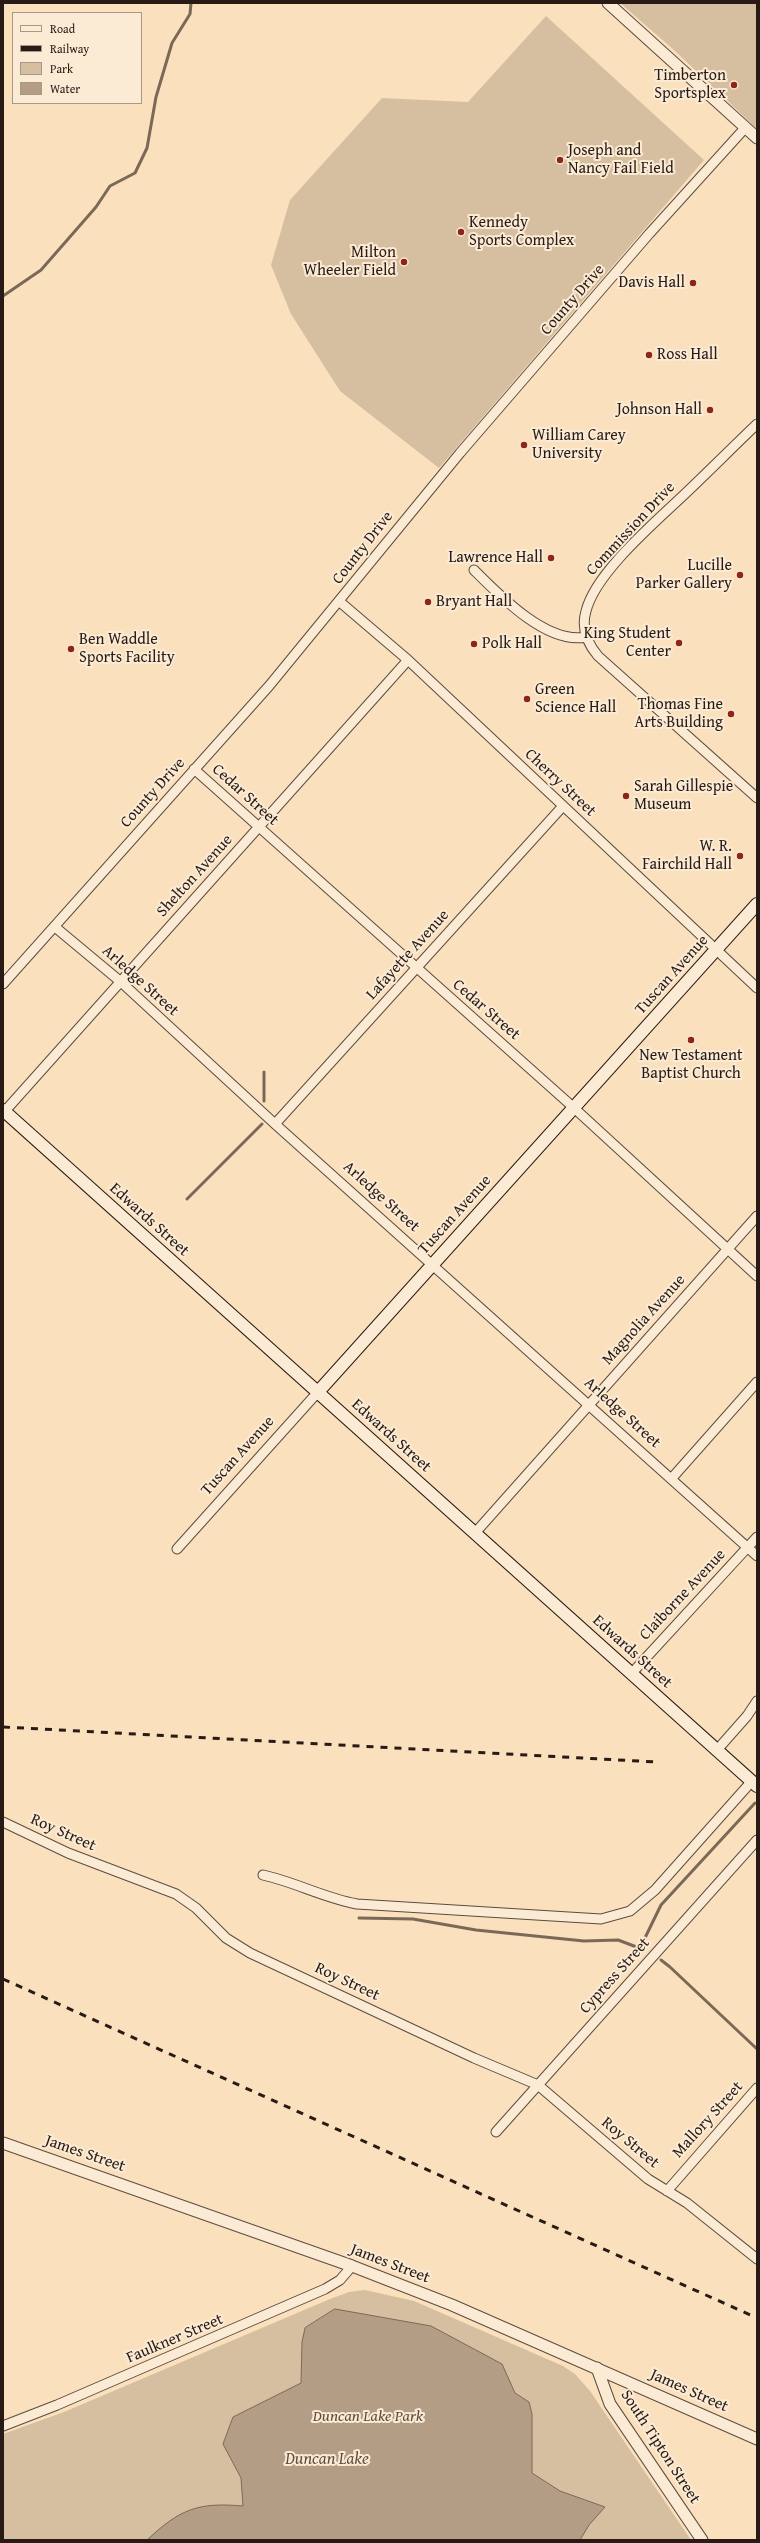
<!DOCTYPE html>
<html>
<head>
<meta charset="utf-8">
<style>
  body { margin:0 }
  #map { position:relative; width:760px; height:2543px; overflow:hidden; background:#fae0bd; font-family:"Gentium Book Plus",serif }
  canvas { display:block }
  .frame { position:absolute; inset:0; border:4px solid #281b16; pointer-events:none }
  .legend { position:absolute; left:12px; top:12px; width:130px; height:92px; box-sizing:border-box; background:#fcebd4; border:1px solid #a79888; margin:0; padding:5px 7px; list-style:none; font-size:12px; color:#281b16 }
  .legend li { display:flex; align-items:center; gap:8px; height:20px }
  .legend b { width:20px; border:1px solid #a79888 }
</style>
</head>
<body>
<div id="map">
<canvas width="760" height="2543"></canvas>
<div class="frame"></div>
<ul class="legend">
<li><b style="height:5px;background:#fcebd4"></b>Road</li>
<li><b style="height:5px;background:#281b16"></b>Railway</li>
<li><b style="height:11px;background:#d6bfa1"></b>Park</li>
<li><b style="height:11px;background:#b39d84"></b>Water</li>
</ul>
</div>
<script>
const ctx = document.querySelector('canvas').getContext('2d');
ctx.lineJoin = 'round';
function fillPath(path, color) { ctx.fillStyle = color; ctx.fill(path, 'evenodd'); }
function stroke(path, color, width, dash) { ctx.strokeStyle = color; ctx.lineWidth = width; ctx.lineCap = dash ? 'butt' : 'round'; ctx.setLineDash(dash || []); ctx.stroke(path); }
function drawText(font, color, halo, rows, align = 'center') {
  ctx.font = font + ' "Gentium Book Plus",serif'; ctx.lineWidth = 4; ctx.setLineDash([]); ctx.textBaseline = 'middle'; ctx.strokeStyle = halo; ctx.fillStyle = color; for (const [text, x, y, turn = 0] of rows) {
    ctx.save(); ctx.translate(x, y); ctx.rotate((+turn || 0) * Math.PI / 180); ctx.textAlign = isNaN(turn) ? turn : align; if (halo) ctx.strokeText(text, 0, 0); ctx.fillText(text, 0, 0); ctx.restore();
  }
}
const green = new Path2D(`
  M 620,3 L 757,3 L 757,129 L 674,50 Z
  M 546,16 L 704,160 L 439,468 L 340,391 L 291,314 L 271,265 L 290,200 L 382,98 L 468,102 Z
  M 365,2290 L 414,2301 L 563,2366 L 575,2374 L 590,2391 L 691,2540 L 3,2540 L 3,2434 L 64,2412 L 330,2299 L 349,2292 Z`);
const water = new Path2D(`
  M 335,2309 L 431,2326 L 502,2364 L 515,2393 L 529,2402 L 532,2414 L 532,2473 L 560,2491 L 605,2507 L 589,2525 L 580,2540 L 147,2540 C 180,2509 198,2502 243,2506 L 241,2478 L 223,2444 L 233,2417 L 301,2383 L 302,2342 L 305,2328 Z`);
const stream = new Path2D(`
  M 3,296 L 41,270 L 96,207 L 110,186 L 135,173 L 147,148 L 156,97 L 172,43 L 190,14 L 191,3
  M 264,1072 L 264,1101
  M 187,1199 L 262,1124
  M 359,1918 L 413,1919 L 476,1930 L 584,1941 L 618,1940 L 642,1949
  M 640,1948 L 661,1905 L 755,1803
  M 661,1960 L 670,1967 L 757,2049`);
const minor = new Path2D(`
  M 757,424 C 734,446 712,468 689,490 C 659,519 596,571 586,611 C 581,628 587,643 598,656 L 757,798
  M 474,570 C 499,595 547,645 586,637
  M 340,602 L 408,660 L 757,988
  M 194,769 L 573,1107 L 757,1276
  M 55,927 L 121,982 L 275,1124 L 757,1556
  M 3,984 L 269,686 L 460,453 L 649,234 L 745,128
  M 5,1111 L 408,660
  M 275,1124 L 563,806
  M 672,1478 L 757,1382
  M 475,1533 L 757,1216
  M 177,1549 L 318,1392
  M 632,1673 L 757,1537
  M 717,1750 L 747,1716 L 757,1701
  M 3,1822 L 68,1853 L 176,1894 L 196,1908 L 226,1938 L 250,1953 L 474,2058 L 538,2085 L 648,2179 L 687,2203 L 757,2259
  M 263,1875 C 295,1882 324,1898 357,1904 L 601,1919 L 630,1911 L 655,1890 L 752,1781
  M 496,2132 L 757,1840
  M 667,2191 L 757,2088
  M 3,2426 L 57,2405 L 325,2289 L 340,2280 L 352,2266`);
const tertiary = new Path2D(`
  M 608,3 L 757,138
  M 3,2143 L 352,2266 L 452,2305 L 757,2439
  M 597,2368 L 610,2404 L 702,2540`);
const secondary = new Path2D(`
  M 3,1110 L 757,1786
  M 318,1392 L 757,904`);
const rail = new Path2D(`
  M 3,1727 L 657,1762
  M 3,1979 L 757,2318`);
const markers = [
  [734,85,4,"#8f2418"],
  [560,160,4,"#8f2418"],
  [461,232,4,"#8f2418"],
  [404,262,4,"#8f2418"],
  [693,283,4,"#8f2418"],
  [649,355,4,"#8f2418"],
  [710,410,4,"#8f2418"],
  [524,445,4,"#8f2418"],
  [551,558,4,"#8f2418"],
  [740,575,4,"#8f2418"],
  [428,602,4,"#8f2418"],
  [679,643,4,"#8f2418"],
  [474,644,4,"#8f2418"],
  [71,649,4,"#8f2418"],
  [527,699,4,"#8f2418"],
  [731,714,4,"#8f2418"],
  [626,796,4,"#8f2418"],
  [740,856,4,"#8f2418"],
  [691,1040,4,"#8f2418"]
];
const poiNames = [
  ["Timberton",726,76],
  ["Sportsplex",726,94],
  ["Joseph and",568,151,"left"],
  ["Nancy Fail Field",568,169,"left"],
  ["Kennedy",469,223,"left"],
  ["Sports Complex",469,241,"left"],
  ["Milton",396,253],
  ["Wheeler Field",396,271],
  ["Davis Hall",685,283],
  ["Ross Hall",657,355,"left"],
  ["Johnson Hall",702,410],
  ["William Carey",532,436,"left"],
  ["University",532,454,"left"],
  ["Lawrence Hall",543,558],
  ["Lucille",732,566],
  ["Parker Gallery",732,584],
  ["Bryant Hall",436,602,"left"],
  ["King Student",671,634],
  ["Center",671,652],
  ["Ben Waddle",79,640,"left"],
  ["Sports Facility",79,658,"left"],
  ["Polk Hall",482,644,"left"],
  ["Green",535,690,"left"],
  ["Science Hall",535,708,"left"],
  ["Thomas Fine",723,705],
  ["Arts Building",723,723],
  ["Sarah Gillespie",634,787,"left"],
  ["Museum",634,805,"left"],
  ["W. R.",732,847],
  ["Fairchild Hall",732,865],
  ["New Testament",691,1056,"center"],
  ["Baptist Church",691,1074,"center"]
];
const streetNames = [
  ["County Drive",573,300,-49],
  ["Commission Drive",631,529,-47],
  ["County Drive",363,548,-52],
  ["Cherry Street",560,783,43],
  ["County Drive",153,793,-48],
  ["Cedar Street",245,795,42],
  ["Shelton Avenue",195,876,-48],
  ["Lafayette Avenue",408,955,-48],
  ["Tuscan Avenue",672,975,-48],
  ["Arledge Street",140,981,42],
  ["Cedar Street",486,1010,41],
  ["Arledge Street",381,1197,42],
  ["Tuscan Avenue",455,1215,-48],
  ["Edwards Street",149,1220,42],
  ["Magnolia Avenue",644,1320,-48],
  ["Arledge Street",622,1413,42],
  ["Edwards Street",391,1436,42],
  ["Tuscan Avenue",238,1456,-48],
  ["Claiborne Avenue",683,1595,-47],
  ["Edwards Street",632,1652,42],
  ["Roy Street",63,1833,24],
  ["Cypress Street",615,1976,-48],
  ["Roy Street",347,1982,25],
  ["Mallory Street",708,2120,-48],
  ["Roy Street",630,2143,40],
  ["James Street",85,2154,19],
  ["James Street",390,2264,21],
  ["Faulkner Street",175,2339,-23],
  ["James Street",689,2391,24],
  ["South Tipton Street",660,2447,57]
];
const parkNames = [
  ["Duncan Lake Park",368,2417]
];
const waterNames = [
  ["Duncan Lake",327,2460]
];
fillPath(green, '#d6bfa1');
fillPath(water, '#b39d84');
stroke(water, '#7b6958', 1);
stroke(stream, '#7b6958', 3);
stroke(minor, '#5c4c40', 11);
stroke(tertiary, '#5c4c40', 13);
stroke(secondary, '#281b16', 14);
stroke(minor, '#fcebd4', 9);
stroke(tertiary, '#fcebd4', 11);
stroke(secondary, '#fcebd4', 12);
stroke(rail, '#281b16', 3, [7, 7]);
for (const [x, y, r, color] of markers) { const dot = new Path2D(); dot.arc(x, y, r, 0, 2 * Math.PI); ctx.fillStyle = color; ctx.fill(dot); stroke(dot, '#fcebd4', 1.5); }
drawText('16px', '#281b16', '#fcebd4', poiNames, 'right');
drawText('16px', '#281b16', '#fcebd4', streetNames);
drawText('italic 16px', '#5c4c40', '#fcebd4', parkNames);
drawText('italic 17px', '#604f42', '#fcebd4', waterNames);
</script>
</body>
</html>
